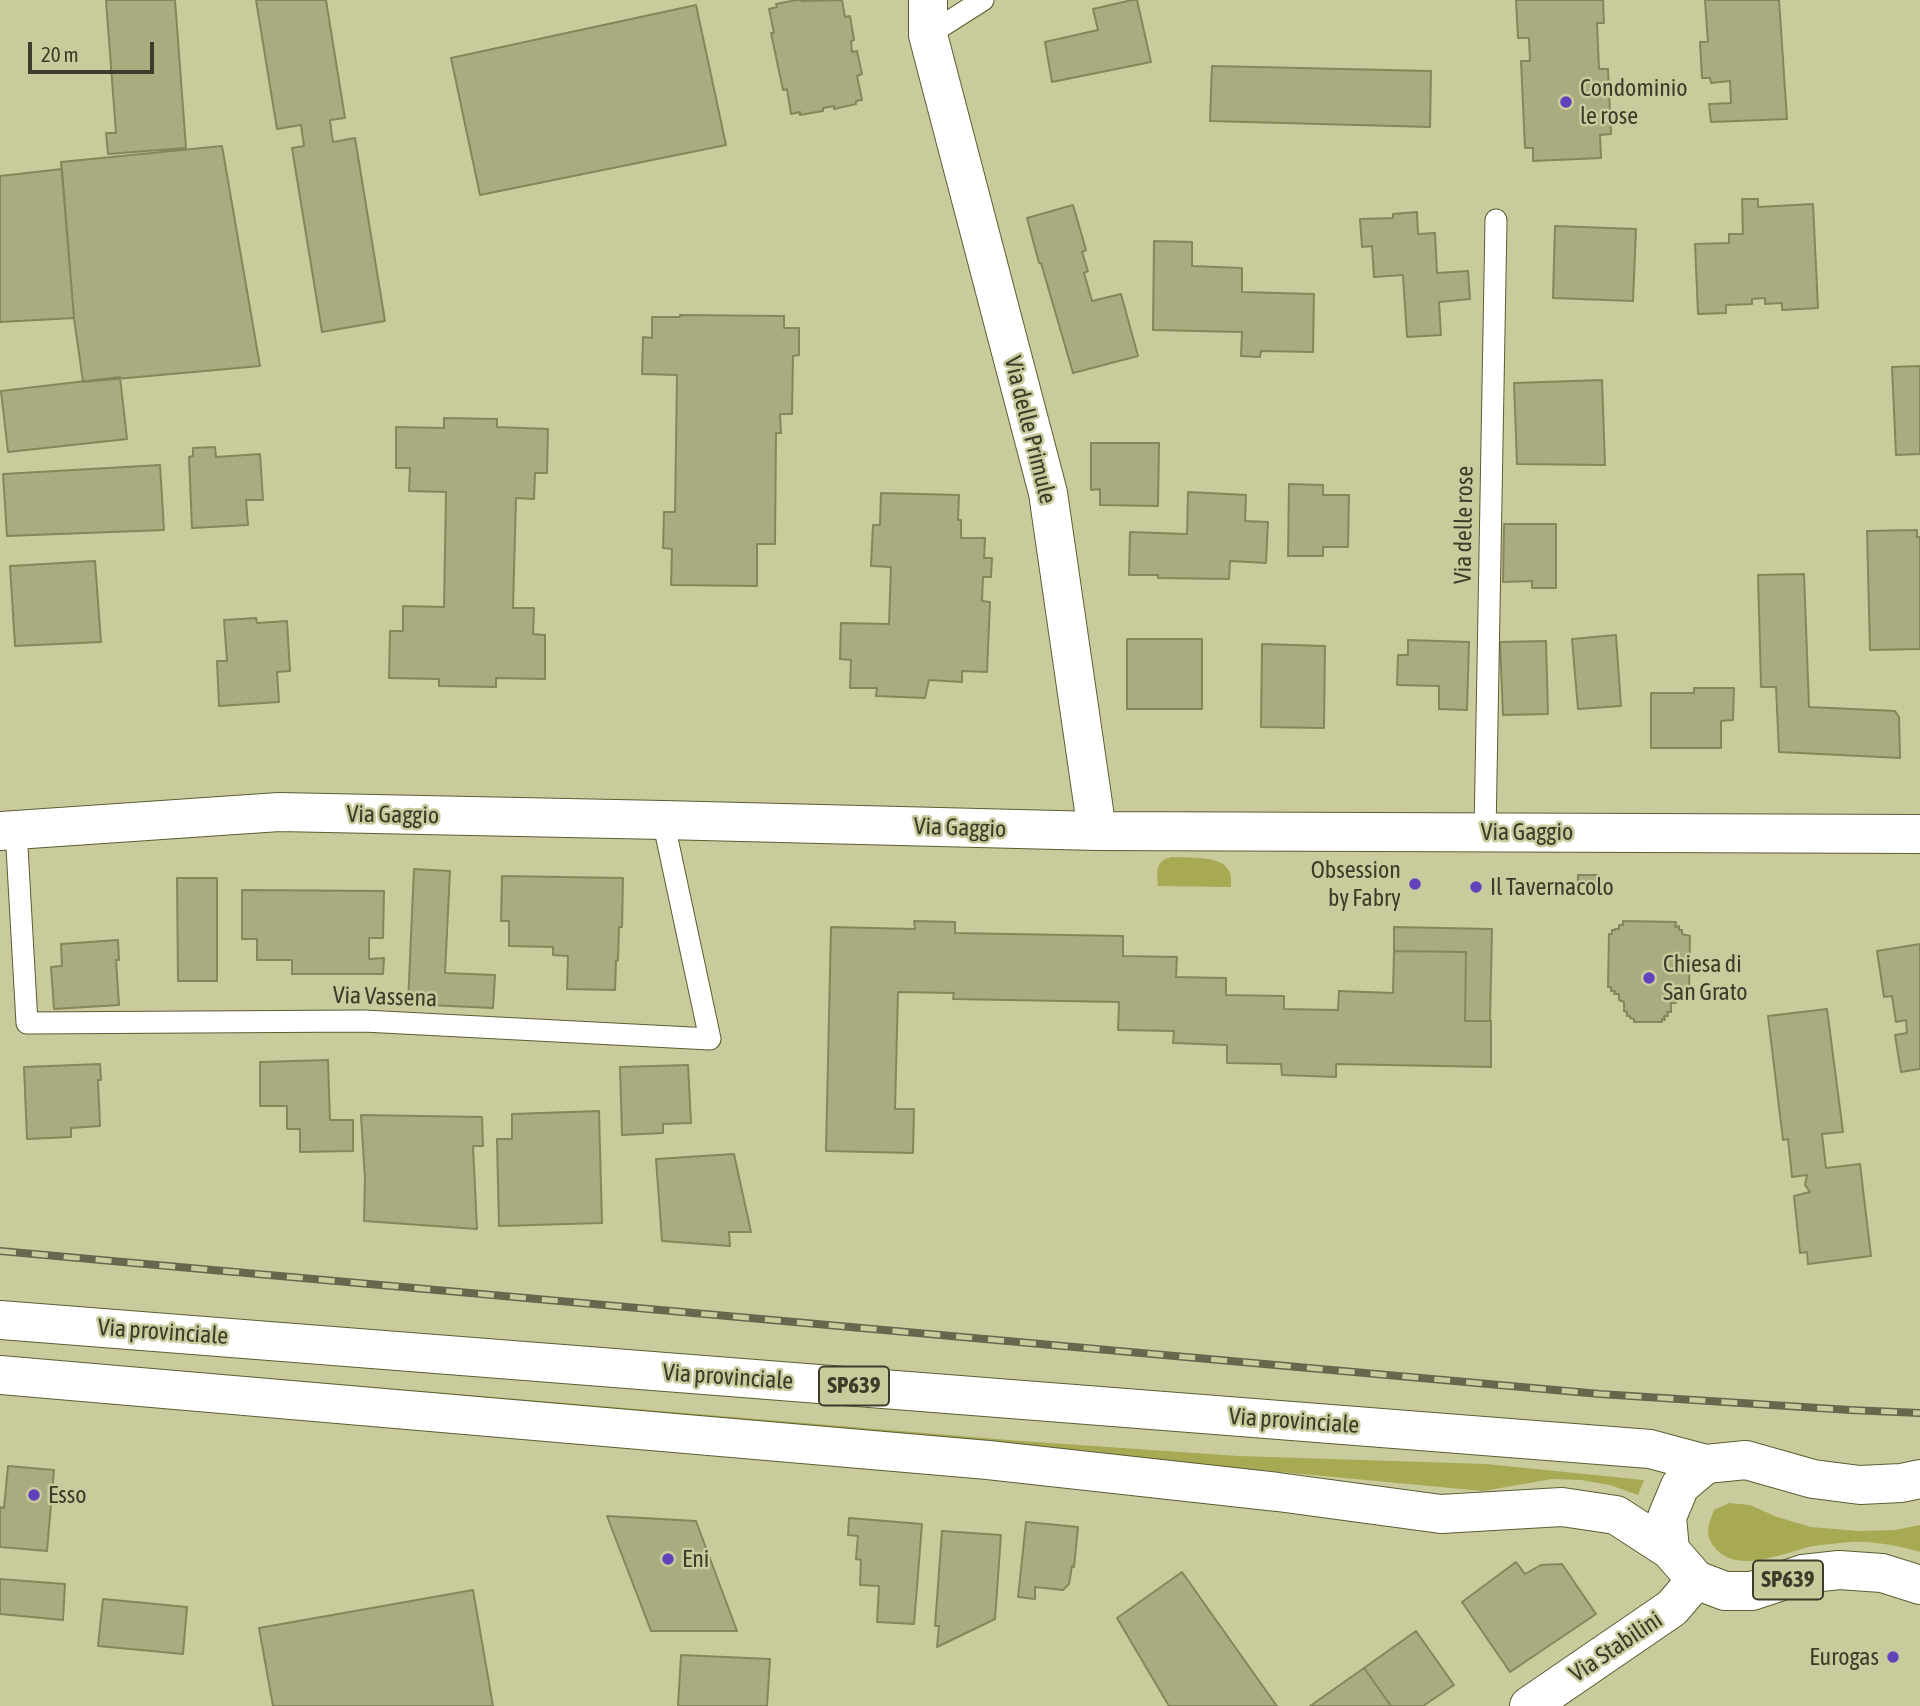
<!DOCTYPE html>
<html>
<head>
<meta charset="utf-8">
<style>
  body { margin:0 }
  #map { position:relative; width:1920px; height:1706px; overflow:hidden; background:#c9cb9d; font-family:"Asap Condensed",sans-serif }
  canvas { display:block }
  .scale { position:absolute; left:28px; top:42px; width:126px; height:32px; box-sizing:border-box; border:4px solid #3b3c29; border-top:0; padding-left:9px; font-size:21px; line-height:24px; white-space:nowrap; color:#3b3c29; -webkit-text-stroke:5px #c9cb9d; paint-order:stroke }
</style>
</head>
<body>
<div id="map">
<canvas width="1920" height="1706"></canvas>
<div class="scale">20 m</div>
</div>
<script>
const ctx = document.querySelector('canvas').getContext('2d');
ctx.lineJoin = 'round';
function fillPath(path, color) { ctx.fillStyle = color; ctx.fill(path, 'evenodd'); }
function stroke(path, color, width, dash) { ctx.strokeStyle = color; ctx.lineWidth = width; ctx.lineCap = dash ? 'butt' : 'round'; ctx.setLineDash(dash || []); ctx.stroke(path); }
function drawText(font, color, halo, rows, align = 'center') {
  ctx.font = font + ' "Asap Condensed",sans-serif'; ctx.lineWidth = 5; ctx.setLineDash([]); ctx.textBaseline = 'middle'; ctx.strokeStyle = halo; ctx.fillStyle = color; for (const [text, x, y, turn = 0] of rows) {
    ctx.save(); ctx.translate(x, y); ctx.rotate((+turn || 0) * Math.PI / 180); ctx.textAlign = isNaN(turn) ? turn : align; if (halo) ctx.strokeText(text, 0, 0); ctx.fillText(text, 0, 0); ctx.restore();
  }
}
const green = new Path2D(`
  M 1172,857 C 1188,858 1222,855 1229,871 C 1232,876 1231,882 1231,887 L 1158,886 C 1157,872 1155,860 1172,857 Z
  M 0,1356 L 1021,1441 L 1238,1456 L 1486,1464 L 1644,1480 L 1638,1495 L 1610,1485 L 1581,1480 L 1552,1479 L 1483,1491 L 1174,1462 L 0,1364 Z
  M 1729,1503 L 1750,1505 L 1777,1517 L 1811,1527 L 1858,1531 L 1895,1530 L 1920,1525 L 1920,1552 C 1899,1546 1873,1541 1851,1542 C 1839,1543 1826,1544 1814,1546 C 1787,1551 1739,1575 1716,1549 C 1704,1536 1708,1525 1714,1510 Z`);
const building = new Path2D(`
  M 106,0 L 175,0 L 186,148 L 108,154 L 106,133 L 116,133 Z
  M 256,0 L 326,0 L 345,118 L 330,120 L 332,136 L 333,142 L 355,138 L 385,321 L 322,332 L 292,148 L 304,146 L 301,125 L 277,129 Z
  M 796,0 L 801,0 L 802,1 L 842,0 L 845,17 L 850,16 L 854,40 L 851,41 L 852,52 L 857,51 L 862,74 L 857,76 L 862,100 L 856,101 L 856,104 L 834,109 L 834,106 L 823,108 L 823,111 L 800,115 L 800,112 L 791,114 L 787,89 L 783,90 L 771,33 L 774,33 L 769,9 L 777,7 L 776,4 Z
  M 1132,0 L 1137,0 L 1151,62 L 1052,82 L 1045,42 L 1098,30 L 1093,9 Z
  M 1516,0 L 1603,0 L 1604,23 L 1597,23 L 1599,69 L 1608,69 L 1611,134 L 1600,135 L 1601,158 L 1533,161 L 1533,148 L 1525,148 L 1521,61 L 1530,61 L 1529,38 L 1518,38 Z
  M 1705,0 L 1779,0 L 1787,119 L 1711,122 L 1709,104 L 1731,103 L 1730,81 L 1711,83 L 1710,78 L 1702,78 L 1700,42 L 1708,42 Z
  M 696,5 L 726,145 L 480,195 L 451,58 Z
  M 1212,66 L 1431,71 L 1430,127 L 1210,121 Z
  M 222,146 L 260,366 L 83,382 L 74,318 L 61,162 Z
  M 62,169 L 74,318 L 0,322 L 0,176 Z
  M 1742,199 L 1758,199 L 1758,207 L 1813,204 L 1818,308 L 1782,310 L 1782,303 L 1765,304 L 1765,298 L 1752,299 L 1752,304 L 1726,305 L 1726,313 L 1698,314 L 1695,244 L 1729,243 L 1729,234 L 1743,234 Z
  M 1073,205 L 1086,250 L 1082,252 L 1088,271 L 1084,273 L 1092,301 L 1121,294 L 1138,356 L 1073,373 L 1041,263 L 1039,263 L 1027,218 Z
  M 1417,212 L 1418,234 L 1435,233 L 1437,273 L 1468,271 L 1470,299 L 1439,302 L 1441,335 L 1407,337 L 1403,275 L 1374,277 L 1372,246 L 1362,247 L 1360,219 L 1393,218 L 1393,214 Z
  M 1555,226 L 1636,229 L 1633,301 L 1553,298 Z
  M 1154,241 L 1192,242 L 1192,266 L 1242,268 L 1242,292 L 1314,294 L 1313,352 L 1261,351 L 1260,357 L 1241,356 L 1242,332 L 1153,330 Z
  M 680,315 L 784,316 L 784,328 L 799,328 L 799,355 L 793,356 L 792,414 L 780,414 L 781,433 L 776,433 L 775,544 L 757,544 L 757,586 L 671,585 L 672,549 L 663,548 L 664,512 L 675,512 L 677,375 L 642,374 L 643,337 L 652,338 L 652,317 L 680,317 Z
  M 1920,366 L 1920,454 L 1896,455 L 1892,367 Z
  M 120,377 L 127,439 L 8,452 L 1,391 Z
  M 1602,380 L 1605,465 L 1517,464 L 1514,383 Z
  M 444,418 L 497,419 L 497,427 L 548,429 L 547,473 L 535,473 L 534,499 L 516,498 L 513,608 L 534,608 L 533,634 L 545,635 L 545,679 L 496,678 L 496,687 L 439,686 L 439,679 L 389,678 L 390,631 L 403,631 L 403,606 L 444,607 L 446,492 L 409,491 L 410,468 L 396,468 L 396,427 L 444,428 Z
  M 1091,443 L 1159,443 L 1158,506 L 1100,505 L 1100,489 L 1091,490 Z
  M 215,447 L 216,457 L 260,454 L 263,500 L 246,500 L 248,525 L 192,528 L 189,457 L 193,456 L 193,448 Z
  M 160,465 L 164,530 L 7,536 L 3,474 Z
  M 1289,484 L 1323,485 L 1323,495 L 1349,495 L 1348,547 L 1323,547 L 1323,556 L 1288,556 Z
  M 1188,492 L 1246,495 L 1245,521 L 1268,522 L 1266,563 L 1230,561 L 1229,579 L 1158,578 L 1158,575 L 1129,575 L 1130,532 L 1187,534 Z
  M 881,493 L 959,495 L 958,520 L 961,520 L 961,538 L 985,538 L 984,558 L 992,558 L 991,577 L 983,577 L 982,601 L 990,602 L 987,672 L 962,671 L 962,682 L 929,680 L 925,698 L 876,696 L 877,688 L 850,688 L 851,660 L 840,659 L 841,623 L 889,624 L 891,567 L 871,566 L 873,525 L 880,525 Z
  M 1504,524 L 1556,524 L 1556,588 L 1532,588 L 1532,581 L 1503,582 Z
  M 1917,530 L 1917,537 L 1920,537 L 1920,649 L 1870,650 L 1867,531 Z
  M 95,561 L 101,642 L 15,646 L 10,566 Z
  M 1804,574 L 1809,707 L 1895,711 L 1899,717 L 1900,758 L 1779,752 L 1776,687 L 1761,687 L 1758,575 Z
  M 256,618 L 257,623 L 287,621 L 290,671 L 277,672 L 279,702 L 219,706 L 217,661 L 227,661 L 224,620 Z
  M 1616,635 L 1621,706 L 1578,709 L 1572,639 Z
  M 1127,639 L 1202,639 L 1202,709 L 1127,709 Z
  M 1408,640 L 1469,642 L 1467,710 L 1439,709 L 1439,686 L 1397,685 L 1398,655 L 1408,655 Z
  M 1546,641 L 1548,714 L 1503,715 L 1500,642 Z
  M 1262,644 L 1325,646 L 1324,728 L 1261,727 Z
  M 1694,688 L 1734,688 L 1733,720 L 1721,721 L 1721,748 L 1651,748 L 1651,693 L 1694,693 Z
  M 414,869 L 450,871 L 445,973 L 495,975 L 493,1008 L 408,1004 Z
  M 1578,875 L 1597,875 L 1597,882 L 1578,881 Z
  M 502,876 L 623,878 L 622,927 L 619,927 L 618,960 L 616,961 L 615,990 L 567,989 L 568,956 L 553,955 L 553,947 L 509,946 L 509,921 L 501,921 Z
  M 177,878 L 217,878 L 217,981 L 178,981 Z
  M 242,890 L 384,891 L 383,938 L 369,938 L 369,959 L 384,958 L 383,974 L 292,974 L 292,960 L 257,960 L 257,939 L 242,939 Z
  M 914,921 L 955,922 L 955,933 L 1123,936 L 1123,956 L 1177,957 L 1176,977 L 1226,978 L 1226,995 L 1284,996 L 1284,1009 L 1338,1010 L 1339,991 L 1393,993 L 1394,951 L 1466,952 L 1465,1021 L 1491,1021 L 1491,1067 L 1336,1064 L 1336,1077 L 1282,1075 L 1281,1064 L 1227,1063 L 1227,1045 L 1173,1043 L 1174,1031 L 1118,1030 L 1119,1002 L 953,999 L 954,993 L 898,992 L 895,1109 L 914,1109 L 913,1153 L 826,1151 L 831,927 L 915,929 Z
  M 1623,921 L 1676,922 L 1675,927 L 1679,926 L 1679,930 L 1682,930 L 1682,934 L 1690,936 L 1689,990 L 1685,990 L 1684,996 L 1679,996 L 1680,999 L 1676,999 L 1676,1003 L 1671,1003 L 1671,1012 L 1667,1012 L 1668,1016 L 1664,1016 L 1665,1020 L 1662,1019 L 1662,1022 L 1634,1022 L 1634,1019 L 1630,1018 L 1630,1016 L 1627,1016 L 1627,1012 L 1624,1011 L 1624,1002 L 1619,1000 L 1619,994 L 1614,994 L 1615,991 L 1611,991 L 1611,987 L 1608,987 L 1609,934 L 1612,934 L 1612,930 L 1615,930 L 1615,929 L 1619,929 L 1619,925 L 1623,925 Z
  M 1394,927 L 1492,929 L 1490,1021 L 1465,1021 L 1466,952 L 1394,951 Z
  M 118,940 L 119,960 L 116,960 L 119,1005 L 54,1009 L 51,967 L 62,966 L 61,944 Z
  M 1920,944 L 1920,1069 L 1901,1072 L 1895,1035 L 1907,1033 L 1906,1020 L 1896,1022 L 1892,996 L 1884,997 L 1877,951 Z
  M 1827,1009 L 1843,1132 L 1822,1134 L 1826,1168 L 1860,1164 L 1871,1256 L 1808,1264 L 1807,1252 L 1800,1253 L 1794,1196 L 1810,1192 L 1805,1185 L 1807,1175 L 1792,1177 L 1788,1139 L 1783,1140 L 1768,1016 Z
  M 328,1060 L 330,1120 L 353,1120 L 353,1151 L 300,1152 L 300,1129 L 287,1129 L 287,1106 L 260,1106 L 260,1062 Z
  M 100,1064 L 101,1080 L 98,1080 L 100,1126 L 71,1128 L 71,1137 L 27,1139 L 24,1067 Z
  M 688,1065 L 691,1123 L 663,1124 L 663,1133 L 622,1135 L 620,1067 Z
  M 599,1111 L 602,1223 L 499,1226 L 497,1139 L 512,1139 L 512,1114 Z
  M 361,1115 L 482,1117 L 483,1146 L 473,1146 L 477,1229 L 364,1221 L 365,1179 Z
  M 734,1154 L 751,1232 L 729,1232 L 730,1246 L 662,1241 L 656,1159 Z
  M 8,1466 L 54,1470 L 47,1551 L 0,1547 L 0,1507 L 4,1508 Z
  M 607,1516 L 696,1521 L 737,1631 L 651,1631 Z
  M 849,1518 L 922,1524 L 914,1624 L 877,1622 L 879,1586 L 860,1585 L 861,1560 L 856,1559 L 858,1536 L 848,1535 Z
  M 1026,1522 L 1078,1527 L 1074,1567 L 1072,1566 L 1069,1584 L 1063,1590 L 1035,1587 L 1035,1599 L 1018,1597 Z
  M 942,1531 L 1001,1535 L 995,1619 L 937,1647 L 939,1626 L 935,1626 Z
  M 1516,1562 L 1525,1574 L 1541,1565 L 1562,1564 L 1596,1614 L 1510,1672 L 1462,1602 Z
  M 1182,1572 L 1235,1647 L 1277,1706 L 1169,1706 L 1117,1618 Z
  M 0,1579 L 65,1584 L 63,1620 L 0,1614 Z
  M 473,1590 L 493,1706 L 273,1706 L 259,1628 Z
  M 103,1599 L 187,1607 L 183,1654 L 98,1646 Z
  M 1416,1631 L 1454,1685 L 1423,1706 L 1391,1706 L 1364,1668 Z
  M 681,1655 L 770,1659 L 767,1706 L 678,1706 Z
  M 1364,1668 L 1391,1706 L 1310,1706 Z`);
const lane = new Path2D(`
  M 928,35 L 983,0
  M 16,830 L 27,1023 L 364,1021 L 710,1039 L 663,820
  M 1485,832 L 1496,220`);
const street = new Path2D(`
  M 928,0 L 928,35 L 1048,493 L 1097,831
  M 0,831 L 279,812 L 663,820 L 1097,831 L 1920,834
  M 1529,1706 L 1672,1608 L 1696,1580`);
const primary = new Path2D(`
  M 0,1320 L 1650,1449 L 1706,1464
  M 0,1375 L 988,1460 L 1278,1492 L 1441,1514 L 1562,1507 L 1616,1515 L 1670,1550 L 1696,1580 L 1725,1591 L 1752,1591 L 1803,1574 L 1839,1570 L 1882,1573 L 1920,1585
  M 1670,1550 L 1667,1517 L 1680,1486 L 1706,1464 L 1746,1460 L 1813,1479 L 1860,1485 L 1901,1483 L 1920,1479`);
const rail = new Path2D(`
  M 0,1251 L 1600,1394 L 1850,1410 L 1920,1413`);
const markers = [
  [1566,102,7,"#6142ba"],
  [1415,884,7,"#6142ba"],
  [1476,887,7,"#6142ba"],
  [1649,978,7,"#6142ba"],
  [34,1495,7,"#6142ba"],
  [668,1559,7,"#6142ba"],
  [1893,1657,7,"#6142ba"]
];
const shields = [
  [854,1386,70],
  [1788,1580,70]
];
const shieldNames = [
  ["SP639",854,1386],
  ["SP639",1788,1580]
];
const poiNames = [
  ["Condominio",1580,88],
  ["le rose",1580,116],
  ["Obsession",1401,870,"right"],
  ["by Fabry",1401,898,"right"],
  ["Il Tavernacolo",1490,887],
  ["Chiesa di",1663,964],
  ["San Grato",1663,992],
  ["Esso",48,1495],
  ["Eni",682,1559],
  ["Eurogas",1879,1657,"right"]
];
const streetNames = [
  ["Via delle Primule",1030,430,76],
  ["Via delle rose",1464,525,-89],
  ["Via Gaggio",393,815,1],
  ["Via Gaggio",960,828,2],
  ["Via Gaggio",1527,832],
  ["Via Vassena",385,997,2],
  ["Via provinciale",163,1332,4],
  ["Via provinciale",728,1377,4],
  ["Via provinciale",1294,1421,4],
  ["Via Stabilini",1616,1647,-34]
];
fillPath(green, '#a7a953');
fillPath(building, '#aaab7e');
stroke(building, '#85875b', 2);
stroke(lane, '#5c5d32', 23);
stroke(street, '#5c5d32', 40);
stroke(primary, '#5c5d32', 40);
stroke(lane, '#fff', 21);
stroke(street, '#fff', 38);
stroke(primary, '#fff', 38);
stroke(rail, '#66674c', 8);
stroke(rail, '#c9cb9d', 5, [16]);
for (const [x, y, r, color] of markers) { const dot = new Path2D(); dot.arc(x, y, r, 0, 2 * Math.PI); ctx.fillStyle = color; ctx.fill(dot); stroke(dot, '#c9cb9d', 2.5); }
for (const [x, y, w] of shields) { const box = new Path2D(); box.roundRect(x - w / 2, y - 19.5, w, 39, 5); ctx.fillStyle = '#c9cb9d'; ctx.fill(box); stroke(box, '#3b3c29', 2); }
drawText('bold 23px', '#3b3c29', null, shieldNames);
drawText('24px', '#3b3c29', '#c9cb9d', poiNames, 'left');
drawText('24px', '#3b3c29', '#c9cb9d', streetNames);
</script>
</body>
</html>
